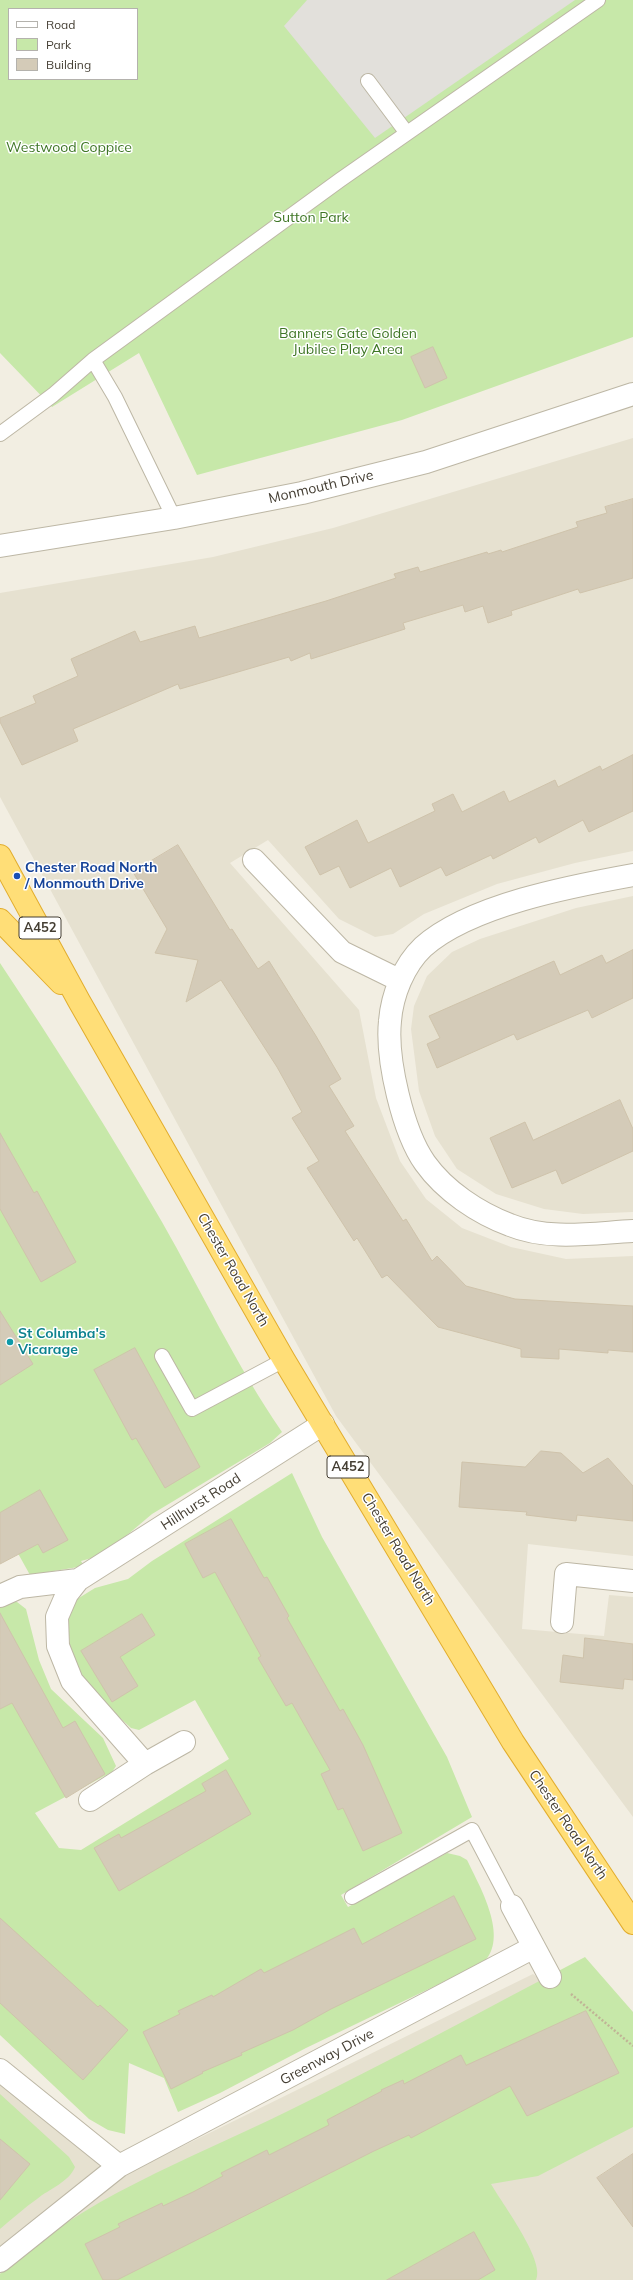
<!DOCTYPE html>
<html>
<head>
<meta charset="utf-8">
<style>
  body { margin:0 }
  #map { position:relative; width:633px; height:2280px; overflow:hidden; background:#f2eee2; font-family:Mulish,sans-serif }
  canvas { display:block }
  .legend { position:absolute; left:8px; top:8px; width:130px; height:72px; box-sizing:border-box; background:#fff; border:1px solid #b4b2ad; margin:0; padding:5px 7px; list-style:none; font-size:12px; color:#443e33 }
  .legend li { display:flex; align-items:center; gap:8px; height:20px }
  .legend b { width:20px; border:1px solid #b4b2ad }
</style>
</head>
<body>
<div id="map">
<canvas width="633" height="2280"></canvas>
<ul class="legend">
<li><b style="height:5px;background:#fff"></b>Road</li>
<li><b style="height:11px;background:#c7e8a9"></b>Park</li>
<li><b style="height:11px;background:#d4cbb8"></b>Building</li>
</ul>
</div>
<script>
const ctx = document.querySelector('canvas').getContext('2d');
ctx.lineJoin = 'round';
function fillPath(path, color) { ctx.fillStyle = color; ctx.fill(path, 'evenodd'); }
function stroke(path, color, width, dash) { ctx.strokeStyle = color; ctx.lineWidth = width; ctx.lineCap = dash ? 'butt' : 'round'; ctx.setLineDash(dash || []); ctx.stroke(path); }
function drawText(font, color, halo, rows, align = 'center') {
  ctx.font = font + ' Mulish,sans-serif'; ctx.lineWidth = 3; ctx.setLineDash([]); ctx.textBaseline = 'middle'; ctx.strokeStyle = halo; ctx.fillStyle = color; for (const [text, x, y, turn = 0] of rows) {
    ctx.save(); ctx.translate(x, y); ctx.rotate((+turn || 0) * Math.PI / 180); ctx.textAlign = isNaN(turn) ? turn : align; if (halo) ctx.strokeText(text, 0, 0); ctx.fillText(text, 0, 0); ctx.restore();
  }
}
const residential = new Path2D(`
  M 633,438 L 633,851 L 575,863 L 497,884 L 424,914 L 393,934 L 375,937 L 339,919 L 268,840 L 230,863 L 359,1010 L 376,1098 L 400,1161 L 426,1199 L 462,1228 L 511,1247 L 566,1259 L 633,1256 L 633,1556 L 528,1544 L 522,1629 L 604,1636 L 609,1595 L 633,1597 L 633,1817 L 336,1416 L 0,797 L 0,593 L 213,557 L 333,528 Z
  M 633,896 L 633,1212 L 583,1214 L 544,1209 L 496,1194 L 457,1169 L 435,1136 L 419,1091 L 411,1029 L 414,1006 L 427,976 L 452,952 L 480,939 L 576,908 Z
  M 533,1974 L 633,2055 L 633,2280 L 0,2280 L 0,2070 L 126,2174 Z`);
const green = new Path2D(`
  M 0,0 L 633,0 L 633,337 L 402,420 L 197,475 L 139,353 L 52,407 L 0,353 ZM 9,9 L 137,9 L 137,79 L 9,79 Z
  M 0,963 C 56,1047 111,1134 162,1222 C 202,1292 236,1365 282,1432 L 270,1443 L 152,1514 L 113,1547 L 92,1558 L 81,1561 L 84,1566 L 30,1575 L 0,1521 Z
  M 292,1473 L 322,1537 L 447,1757 L 472,1817 L 341,1895 L 348,1907 L 447,1853 L 460,1856 L 467,1860 C 480,1887 510,1938 483,1963 L 306,2048 L 220,2093 L 178,2112 L 164,2078 L 129,2063 L 125,2134 L 108,2130 L 89,2119 L 0,2035 L 0,1605 L 7,1600 L 17,1602 L 26,1609 L 39,1660 L 51,1689 L 103,1738 L 116,1766 L 112,1772 L 35,1813 L 59,1848 L 81,1850 L 229,1759 L 195,1700 L 139,1730 L 131,1728 L 92,1692 L 71,1655 L 67,1615 L 74,1601 L 95,1588 L 128,1579 L 152,1561 Z
  M 585,1957 L 633,2012 L 633,2127 L 538,2176 L 491,2184 C 501,2202 546,2261 536,2280 L 0,2280 L 0,2274 C 80,2199 190,2159 288,2111 C 388,2062 486,2009 585,1957 Z
  M 0,2094 L 69,2157 L 75,2167 C 69,2182 49,2189 37,2199 C 24,2208 12,2219 0,2229 Z`);
const parking = new Path2D(`
  M 307,0 L 575,0 L 375,138 L 284,26 Z`);
const building = new Path2D(`
  M 433,347 L 447,378 L 425,388 L 411,357 Z
  M 633,499 L 633,578 L 580,593 L 578,589 L 511,611 L 512,615 L 488,623 L 483,606 L 465,612 L 463,605 L 403,623 L 405,629 L 311,659 L 310,653 L 291,661 L 289,657 L 180,689 L 178,684 L 73,729 L 78,741 L 22,765 L 0,722 L 0,718 L 36,703 L 33,696 L 78,676 L 71,659 L 135,631 L 140,642 L 195,626 L 199,638 L 326,601 L 396,578 L 394,574 L 418,567 L 420,572 L 487,552 L 488,554 L 501,550 L 502,552 L 578,527 L 576,522 L 607,513 L 605,507 Z
  M 633,755 L 633,811 L 589,832 L 583,820 L 539,843 L 536,837 L 493,859 L 491,855 L 446,876 L 441,867 L 400,887 L 391,868 L 350,888 L 339,866 L 320,875 L 305,847 L 357,820 L 368,843 L 435,811 L 432,804 L 453,794 L 462,812 L 504,791 L 509,802 L 555,780 L 558,787 L 600,766 L 602,770 Z
  M 178,845 L 230,930 L 232,929 L 258,969 L 269,961 L 316,1036 L 341,1079 L 329,1086 L 354,1126 L 345,1131 L 403,1221 L 406,1219 L 432,1261 L 437,1256 L 466,1286 L 515,1299 L 633,1306 L 633,1352 L 608,1350 L 608,1353 L 559,1349 L 559,1359 L 521,1357 L 521,1349 L 438,1327 L 387,1275 L 382,1278 L 357,1238 L 354,1241 L 307,1168 L 319,1161 L 292,1118 L 302,1112 L 277,1067 L 221,980 L 186,1002 L 198,960 L 155,953 L 167,929 L 133,872 Z
  M 633,950 L 633,998 L 592,1018 L 588,1010 L 517,1040 L 514,1034 L 437,1068 L 427,1044 L 440,1038 L 429,1016 L 554,961 L 560,975 L 602,955 L 606,963 Z
  M 620,1100 L 633,1129 L 633,1151 L 562,1184 L 556,1170 L 512,1188 L 490,1138 L 525,1122 L 533,1140 Z
  M 0,1133 L 34,1193 L 37,1191 L 76,1262 L 41,1282 L 0,1209 Z
  M 0,1311 L 33,1364 L 0,1385 Z
  M 135,1348 L 200,1467 L 165,1488 L 136,1438 L 132,1440 L 94,1370 Z
  M 541,1451 L 561,1453 L 583,1473 L 608,1458 L 633,1486 L 633,1521 L 577,1515 L 576,1521 L 526,1515 L 527,1512 L 459,1507 L 462,1462 L 525,1467 Z
  M 40,1490 L 68,1540 L 43,1553 L 38,1544 L 0,1564 L 0,1513 Z
  M 231,1519 L 264,1578 L 267,1577 L 289,1616 L 287,1618 L 340,1711 L 343,1709 L 363,1745 L 402,1833 L 363,1851 L 343,1808 L 338,1810 L 321,1774 L 330,1770 L 292,1703 L 286,1706 L 258,1658 L 261,1656 L 215,1572 L 203,1578 L 185,1544 Z
  M 0,1613 L 63,1728 L 75,1721 L 105,1774 L 66,1798 L 12,1703 L 0,1709 Z
  M 142,1614 L 155,1635 L 120,1657 L 138,1686 L 112,1702 L 81,1651 Z
  M 585,1638 L 633,1644 L 633,1680 L 624,1679 L 623,1689 L 560,1682 L 563,1655 L 583,1658 Z
  M 226,1770 L 251,1814 L 119,1891 L 94,1848 L 119,1834 L 121,1838 L 206,1791 L 202,1784 Z
  M 454,1896 L 476,1939 L 331,2009 L 293,2030 L 241,2053 L 242,2055 L 202,2072 L 203,2073 L 171,2089 L 143,2032 L 180,2014 L 178,2011 L 212,1995 L 213,1997 L 261,1969 L 264,1973 L 354,1928 L 362,1944 Z
  M 0,1918 L 98,2007 L 100,2005 L 128,2030 L 83,2080 L 0,2003 Z
  M 586,2011 L 619,2073 L 527,2116 L 510,2086 L 411,2138 L 409,2135 L 374,2151 L 117,2280 L 103,2280 L 85,2244 L 120,2227 L 118,2224 L 162,2203 L 163,2206 L 193,2192 L 223,2176 L 221,2173 L 267,2150 L 269,2155 L 329,2125 L 327,2120 L 382,2091 L 381,2090 L 403,2080 L 404,2084 L 461,2055 L 466,2065 Z
  M 0,2139 L 30,2164 L 0,2200 Z
  M 633,2154 L 633,2227 L 597,2178 Z
  M 474,2232 L 495,2270 L 478,2280 L 387,2280 Z`);
const path = new Path2D(`
  M 571,1994 L 633,2046`);
const service = new Path2D(`
  M 368,81 L 406,132
  M 93,360 L 115,397 L 174,518
  M 0,434 L 53,395 L 93,360 L 340,180 L 598,0
  M 162,1356 L 192,1409 L 284,1360
  M 352,1897 L 472,1830 L 512,1906`);
const minor = new Path2D(`
  M 254,860 L 342,952 L 399,980
  M 633,875 C 572,886 470,905 423,947 C 404,965 392,995 390,1021 C 386,1059 403,1132 425,1163 C 445,1191 478,1213 510,1225 C 549,1241 593,1233 633,1231
  M 78,1580 L 67,1594 L 57,1617 L 58,1646 L 72,1681 L 145,1764 L 184,1742
  M 0,1596 L 20,1587 L 78,1580 L 323,1424
  M 562,1622 L 566,1574 L 633,1581
  M 90,1800 L 145,1764
  M 512,1906 L 550,1977
  M 0,2070 L 119,2166 L 0,2261
  M 119,2166 L 534,1947`);
const tertiary = new Path2D(`
  M 0,546 L 174,518 L 302,493 L 426,462 L 633,394`);
const trunk = new Path2D(`
  M 0,856 L 79,1001 L 284,1360 L 513,1742 L 633,1923
  M 0,920 L 61,983`);
const markers = [
  [17,876,4,"#1a4fb4"],
  [10,1342,4,"#0f9aa8"]
];
const shields = [
  [40,928,42],
  [348,1467,42]
];
const shieldNames = [
  ["A452",40,928],
  ["A452",348,1467]
];
const parkNames = [
  ["Westwood Coppice",69,148],
  ["Sutton Park",311,218],
  ["Banners Gate Golden",348,334],
  ["Jubilee Play Area",348,350]
];
const streetNames = [
  ["Monmouth Drive",321,487,-13],
  ["Chester Road North",233,1270,60],
  ["Hillhurst Road",201,1502,-33],
  ["Chester Road North",398,1549,59],
  ["Chester Road North",568,1825,56],
  ["Greenway Drive",327,2057,-28]
];
const transitNames = [
  ["Chester Road North",25,868],
  ["/ Monmouth Drive",25,884]
];
const cultureNames = [
  ["St Columba's",18,1334],
  ["Vicarage",18,1350]
];
fillPath(residential, '#e6e1d0');
fillPath(green, '#c7e8a9');
fillPath(parking, '#e2e0db');
fillPath(building, '#d4cbb8');
stroke(building, '#cfc3ab', 1);
stroke(service, '#bdb7a5', 16);
stroke(minor, '#bdb7a5', 24);
stroke(tertiary, '#bdb7a5', 24);
stroke(trunk, '#e2ad2d', 24);
stroke(path, '#c0b496', 2.5, [2, 2]);
stroke(service, '#fff', 14);
stroke(minor, '#fff', 22);
stroke(tertiary, '#fff', 22);
stroke(trunk, '#ffde77', 22);
for (const [x, y, r, color] of markers) { const dot = new Path2D(); dot.arc(x, y, r, 0, 2 * Math.PI); ctx.fillStyle = color; ctx.fill(dot); stroke(dot, '#fff', 1.5); }
for (const [x, y, w] of shields) { const box = new Path2D(); box.roundRect(x - w / 2, y - 11, w, 22, 3); ctx.fillStyle = '#fff'; ctx.fill(box); stroke(box, '#443e33', 1); }
drawText('bold 13px', '#443e33', null, shieldNames);
drawText('14px', '#3e7625', '#fff', parkNames);
drawText('14px', '#443e33', '#fff', streetNames);
drawText('bold 14px', '#164399', '#fff', transitNames, 'left');
drawText('bold 14px', '#0d838f', '#fff', cultureNames, 'left');
</script>
</body>
</html>
